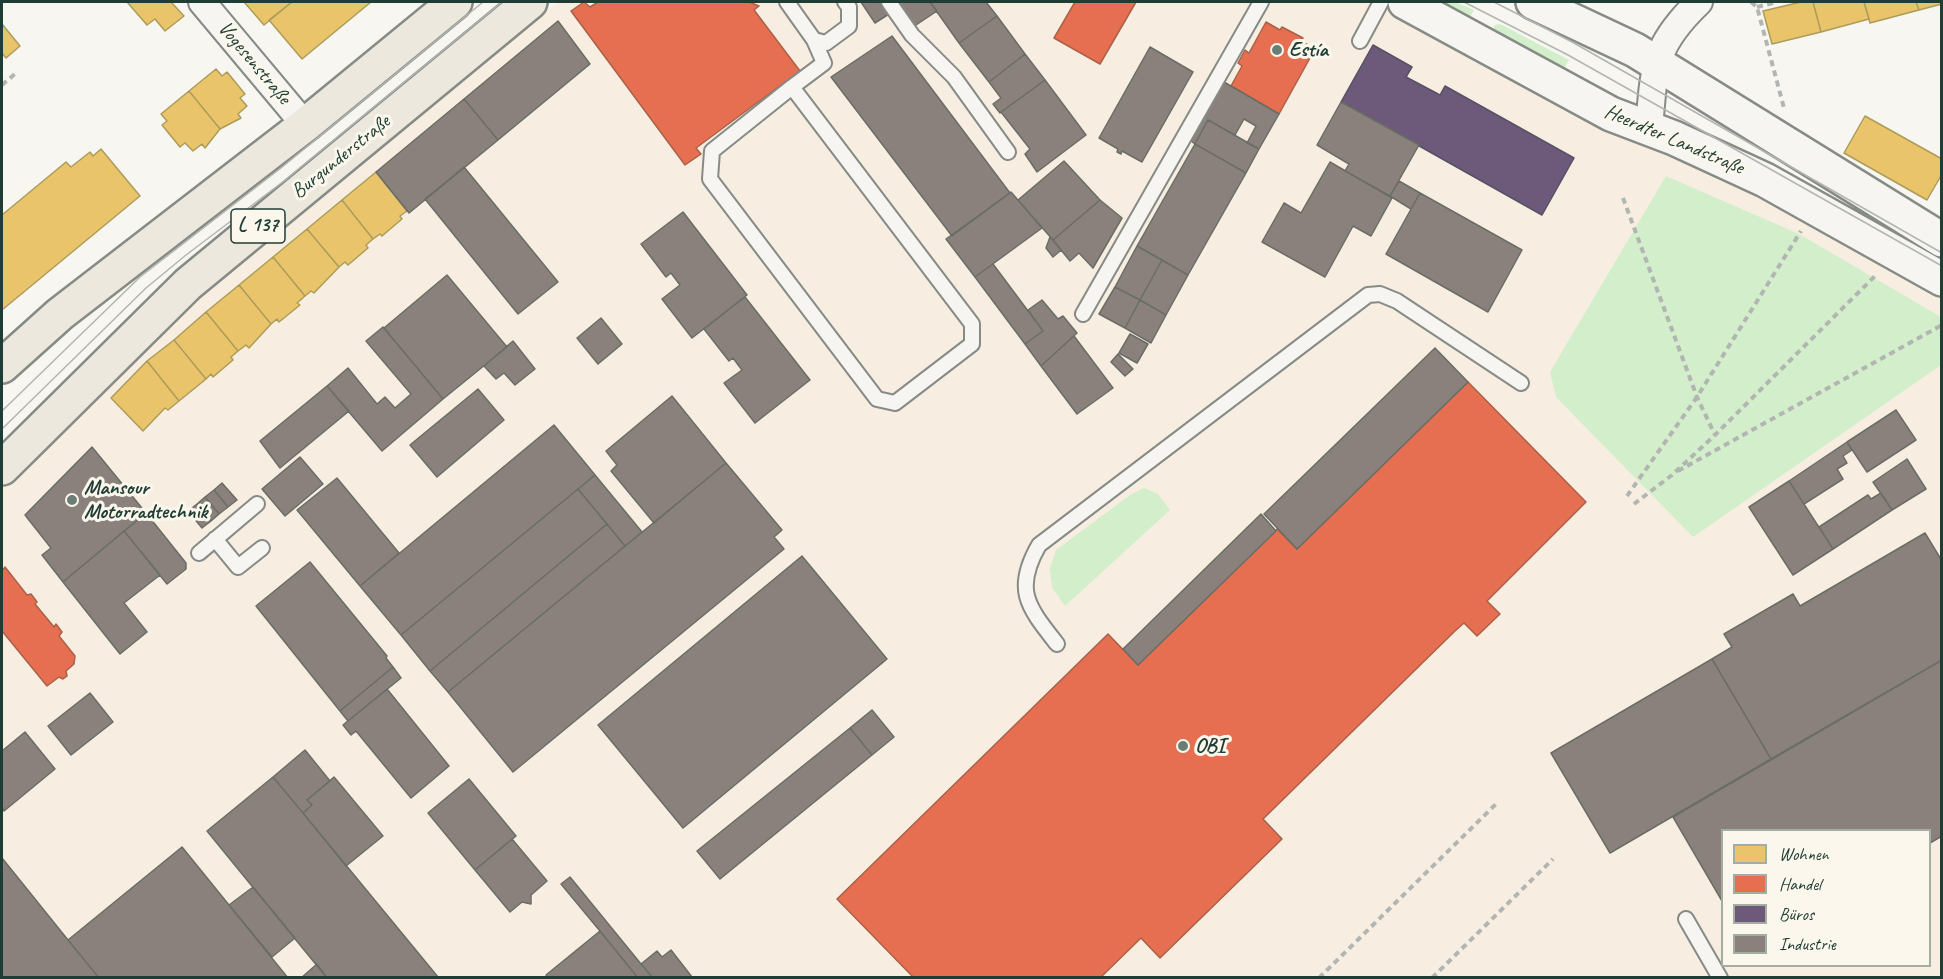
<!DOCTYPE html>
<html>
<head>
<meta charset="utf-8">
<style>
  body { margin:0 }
  #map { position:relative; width:1943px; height:979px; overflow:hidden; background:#f8f6f0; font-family:Caveat,sans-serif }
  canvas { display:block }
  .frame { position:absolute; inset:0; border:3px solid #1f3d34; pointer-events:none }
  .legend { position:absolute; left:1721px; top:829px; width:210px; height:138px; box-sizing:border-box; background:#fbf7ec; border:2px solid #a3ada2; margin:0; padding:8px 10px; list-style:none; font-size:18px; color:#1f3d34 }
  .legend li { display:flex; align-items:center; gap:12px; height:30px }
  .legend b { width:30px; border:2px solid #a3ada2 }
</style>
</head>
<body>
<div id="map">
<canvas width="1943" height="979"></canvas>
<div class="frame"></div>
<ul class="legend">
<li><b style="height:16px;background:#e9c46a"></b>Wohnen</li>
<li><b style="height:16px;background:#e76f51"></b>Handel</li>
<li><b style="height:16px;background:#6d597a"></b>Büros</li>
<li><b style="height:16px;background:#8a817c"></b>Industrie</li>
</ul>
</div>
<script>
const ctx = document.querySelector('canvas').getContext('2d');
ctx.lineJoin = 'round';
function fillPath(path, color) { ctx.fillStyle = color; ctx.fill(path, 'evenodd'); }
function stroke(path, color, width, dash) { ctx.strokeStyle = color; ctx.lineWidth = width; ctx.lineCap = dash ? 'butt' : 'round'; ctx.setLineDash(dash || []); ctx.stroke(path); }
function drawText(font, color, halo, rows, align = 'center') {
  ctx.font = font + ' Caveat,sans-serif'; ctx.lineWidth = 6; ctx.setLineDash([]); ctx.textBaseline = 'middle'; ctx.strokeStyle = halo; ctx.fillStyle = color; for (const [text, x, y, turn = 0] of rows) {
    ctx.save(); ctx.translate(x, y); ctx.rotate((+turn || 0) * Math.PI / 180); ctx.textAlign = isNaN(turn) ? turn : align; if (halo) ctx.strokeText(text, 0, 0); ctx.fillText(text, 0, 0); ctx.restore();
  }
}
const built = new Path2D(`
  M 559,2 L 1385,2 L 1632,141 L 1767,197 L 1941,296 L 1941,977 L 2,978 L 2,479 L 139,343 L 512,32 ZM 1722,830 L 1930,830 L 1930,966 L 1722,966 Z`);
const green = new Path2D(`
  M 1426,2 L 1455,2 L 1474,10 L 1468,21 Z
  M 1500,24 L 1569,60 L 1560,75 L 1490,36 L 1495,25 Z
  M 1666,176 L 1799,234 L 1941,317 L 1941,365 L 1693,537 L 1556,397 L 1550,372 Z
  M 1144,488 L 1158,494 L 1170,510 L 1065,606 L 1052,587 L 1050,568 L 1056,550 L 1130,495 Z`);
const homes = new Path2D(`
  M 127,2 L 171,2 L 184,16 L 165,31 L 155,19 L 147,25 Z
  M 244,2 L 292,2 L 264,25 Z
  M 292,2 L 371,2 L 302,59 L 269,20 Z
  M 1801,2 L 1813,2 L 1821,32 L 1772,44 L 1763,11 Z
  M 1813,2 L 1864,2 L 1869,19 L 1821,32 Z
  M 1864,2 L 1916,2 L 1919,10 L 1870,23 Z
  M 1916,2 L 1942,2 L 1942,4 L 1919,10 Z
  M 2,24 L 20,46 L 6,58 L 2,53 Z
  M 216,69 L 222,76 L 227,72 L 245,94 L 240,98 L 247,106 L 238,114 L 241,118 L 220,129 L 189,91 Z
  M 189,91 L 220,129 L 205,148 L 202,144 L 193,151 L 185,143 L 180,147 L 162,125 L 167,121 L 161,114 Z
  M 1865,116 L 1942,159 L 1942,174 L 1927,200 L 1844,153 Z
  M 101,149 L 140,196 L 2,310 L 2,215 L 66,162 L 71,167 L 90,152 L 93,156 Z
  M 376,172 L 407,211 L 400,216 L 402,219 L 382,236 L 380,234 L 373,239 L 342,200 Z
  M 342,200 L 373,239 L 366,245 L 368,248 L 348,265 L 345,262 L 339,267 L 307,229 Z
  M 307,229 L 339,267 L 314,293 L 311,291 L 305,296 L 273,257 Z
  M 273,257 L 305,296 L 297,303 L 300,305 L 279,322 L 277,319 L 271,324 L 239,285 Z
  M 239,285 L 271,324 L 249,348 L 246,345 L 238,351 L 206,312 Z
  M 206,312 L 238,351 L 231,357 L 233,360 L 213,377 L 211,374 L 206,379 L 174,340 Z
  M 174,340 L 206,379 L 179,401 L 147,361 Z
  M 147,361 L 179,401 L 168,410 L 165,408 L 143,431 L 111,398 Z`);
const shops = new Path2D(`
  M 584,2 L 590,7 L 598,2 L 749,2 L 759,6 L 754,10 L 800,71 L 696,148 L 701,154 L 685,165 L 571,11 Z
  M 1075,2 L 1136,2 L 1100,64 L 1054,38 Z
  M 1266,22 L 1280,30 L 1282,27 L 1303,38 L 1301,41 L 1315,49 L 1279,114 L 1231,86 L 1242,66 L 1238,63 L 1245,50 L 1249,53 Z
  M 1468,382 L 1586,502 L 1487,601 L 1500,614 L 1477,636 L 1464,623 L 1455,631 L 1263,819 L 1282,839 L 1160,958 L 1141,938 L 1100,978 L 914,978 L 837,899 L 1108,634 L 1138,665 L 1277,529 L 1297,549 Z
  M 5,567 L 27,595 L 31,594 L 37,602 L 35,604 L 54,627 L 56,624 L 62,632 L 59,636 L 75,656 L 74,664 L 66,671 L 67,676 L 63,679 L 59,677 L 47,686 L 2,631 L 2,571 Z`);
const offices = new Path2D(`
  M 1373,45 L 1412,67 L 1406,77 L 1440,95 L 1445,86 L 1574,158 L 1542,215 L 1341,102 Z`);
const industry = new Path2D(`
  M 861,2 L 881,2 L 889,14 L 875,23 Z
  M 896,2 L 930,2 L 937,11 L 913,27 Z
  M 930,2 L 986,2 L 997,16 L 959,43 Z
  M 997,16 L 1025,54 L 989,82 L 959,43 Z
  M 558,21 L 590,64 L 498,140 L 464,99 Z
  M 892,36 L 1010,193 L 952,236 L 831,77 Z
  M 1150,47 L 1193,72 L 1142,162 L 1122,151 L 1121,154 L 1117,152 L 1118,149 L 1099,138 Z
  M 1025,54 L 1045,80 L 1000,113 L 993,104 L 1001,98 L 989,82 Z
  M 1045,80 L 1086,135 L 1037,172 L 1025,154 L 1030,149 L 1001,112 Z
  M 1224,82 L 1279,114 L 1259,149 L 1247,143 L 1256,126 L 1244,119 L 1235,135 L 1208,120 L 1195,144 L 1191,141 Z
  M 464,99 L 498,140 L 409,213 L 376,172 Z
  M 1341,102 L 1419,145 L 1390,196 L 1345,171 L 1349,164 L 1317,145 Z
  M 1208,120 L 1259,149 L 1246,173 L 1195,144 Z
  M 1195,144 L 1246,173 L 1188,275 L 1137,246 Z
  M 1064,161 L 1100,200 L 1053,240 L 1018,200 Z
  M 1330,162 L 1392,198 L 1371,236 L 1353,226 L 1325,277 L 1262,242 L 1284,203 L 1301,213 Z
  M 464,167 L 558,282 L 518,314 L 425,199 Z
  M 1399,181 L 1420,193 L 1411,209 L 1390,196 Z
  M 1011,192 L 1042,228 L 975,277 L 946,239 Z
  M 1420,193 L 1522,250 L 1488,312 L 1386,254 Z
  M 1100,200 L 1122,218 L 1093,268 L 1079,253 L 1070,261 L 1053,240 Z
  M 683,212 L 747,295 L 692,338 L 662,299 L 680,285 L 671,273 L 666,277 L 641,244 Z
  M 1050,237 L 1061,250 L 1053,257 L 1046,248 Z
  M 1137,246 L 1162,260 L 1140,300 L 1115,287 Z
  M 1162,260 L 1188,275 L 1166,315 L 1140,300 Z
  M 993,264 L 1043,331 L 1025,344 L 975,277 Z
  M 447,275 L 507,347 L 443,399 L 384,328 Z
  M 1115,287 L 1140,300 L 1125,328 L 1099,314 Z
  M 745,297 L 810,380 L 755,423 L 724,383 L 742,370 L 733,358 L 729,361 L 704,329 Z
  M 1042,300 L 1058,319 L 1063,316 L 1077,333 L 1041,366 L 1025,344 L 1043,331 L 1028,310 Z
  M 1140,300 L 1166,315 L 1151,343 L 1125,328 Z
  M 601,318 L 622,344 L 598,364 L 577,338 Z
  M 383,327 L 443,399 L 382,451 L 327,386 L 348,368 L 377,404 L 385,397 L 395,408 L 411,394 L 366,341 Z
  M 1130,334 L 1148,344 L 1137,363 L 1119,353 Z
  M 1074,336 L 1113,388 L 1077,414 L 1041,366 Z
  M 513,341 L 535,369 L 515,385 L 504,373 L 496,379 L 484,366 Z
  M 1435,348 L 1468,382 L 1297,549 L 1264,514 Z
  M 1118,354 L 1133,369 L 1125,376 L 1111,362 Z
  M 327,386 L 349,411 L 280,468 L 260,441 Z
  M 478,389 L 504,420 L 437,477 L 410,445 Z
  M 672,396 L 726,463 L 654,523 L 611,471 L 617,465 L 606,451 Z
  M 1896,410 L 1916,440 L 1867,472 L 1847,442 Z
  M 554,425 L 595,475 L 401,635 L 360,586 Z
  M 1847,442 L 1852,450 L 1843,456 L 1847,463 L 1837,469 L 1843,479 L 1804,504 L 1789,481 Z
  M 92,447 L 146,513 L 63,582 L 42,555 L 51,548 L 25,515 Z
  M 300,457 L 323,484 L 285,516 L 262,489 Z
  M 1907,459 L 1926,489 L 1892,510 L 1873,482 Z
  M 726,463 L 782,530 L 774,537 L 784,549 L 513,772 L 448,692 Z
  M 595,475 L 642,532 L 625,546 L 578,489 Z
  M 337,478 L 399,553 L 360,586 L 297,510 Z
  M 1789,481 L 1833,549 L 1793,575 L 1749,507 Z
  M 222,483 L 237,500 L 228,507 L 214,490 Z
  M 578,489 L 607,524 L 430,671 L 401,635 Z
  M 214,490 L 228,507 L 219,514 L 205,497 Z
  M 1881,493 L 1892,510 L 1833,549 L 1819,527 L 1868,495 L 1871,499 Z
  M 205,497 L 219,514 L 211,521 L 197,504 Z
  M 197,504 L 211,521 L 202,528 L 188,511 Z
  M 146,513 L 186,563 L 186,569 L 167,584 L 124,531 Z
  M 1261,514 L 1276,531 L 1138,665 L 1123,649 Z
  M 607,524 L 625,546 L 448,692 L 430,671 Z
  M 124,531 L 160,575 L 124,603 L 147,632 L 120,654 L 63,582 Z
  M 1925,533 L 1942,561 L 1942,660 L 1771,759 L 1712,659 L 1732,647 L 1724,634 L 1793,594 L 1800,606 Z
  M 802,556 L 887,659 L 683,828 L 598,725 Z
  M 310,562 L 387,656 L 386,658 L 393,667 L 340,711 L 256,606 Z
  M 1712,659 L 1771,759 L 1610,853 L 1551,753 Z
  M 1942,660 L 1942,836 L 1930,843 L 1930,830 L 1722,830 L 1722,901 L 1673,817 Z
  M 393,667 L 401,678 L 348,721 L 340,711 Z
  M 387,689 L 449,766 L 411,798 L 356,731 L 351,735 L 343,725 Z
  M 90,693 L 113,722 L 71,755 L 48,726 Z
  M 872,710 L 894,737 L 872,755 L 850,728 Z
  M 850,728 L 872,755 L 720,879 L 697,851 Z
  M 25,732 L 55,769 L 4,811 L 2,807 L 2,751 Z
  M 305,750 L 330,781 L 307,800 L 312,805 L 303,813 L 273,777 Z
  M 273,777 L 303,813 L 438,977 L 327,978 L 207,831 Z
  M 334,777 L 383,836 L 346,866 L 303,813 L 312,805 L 307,800 Z
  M 469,779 L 516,836 L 475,870 L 428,813 Z
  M 512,839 L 547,881 L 531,895 L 531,904 L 522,902 L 510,912 L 475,870 Z
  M 182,847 L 229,905 L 288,978 L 99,978 L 68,940 Z
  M 2,858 L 68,940 L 99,978 L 2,978 Z
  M 570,877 L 641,964 L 653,978 L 638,978 L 600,931 L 561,884 Z
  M 253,887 L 295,938 L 272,957 L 229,905 Z
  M 600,931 L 638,978 L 548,978 L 546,975 Z
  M 671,950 L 692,977 L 691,978 L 653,978 L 641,964 L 657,951 L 662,957 Z
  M 317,964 L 327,978 L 301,978 Z`);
const path = new Path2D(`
  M 1751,2 L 1757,7 L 1784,108
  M 1757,7 L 1777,2
  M 2,85 L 16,73
  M 1623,198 L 1697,397 L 1715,435
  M 1678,471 L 1942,325
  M 1627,496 L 1697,397 L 1801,231
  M 1634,504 L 1672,475 L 1715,435 L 1877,274
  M 1319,978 L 1497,803
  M 1432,978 L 1553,859`);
const service = new Path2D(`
  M 787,2 L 814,40 L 824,63 L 792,87 L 972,324 L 972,344 L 895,403 L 877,399 L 710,179 L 712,151 L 792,87
  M 889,2 L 912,35 L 954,77 L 1008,152
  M 814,40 L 826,43 L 849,26 L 849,7 L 845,2
  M 1360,41 L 1381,2
  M 1083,314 L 1261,2
  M 215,539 L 238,567 L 262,548
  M 199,553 L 257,504
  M 1057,644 C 1028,607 1013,590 1039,545 L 1368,295 L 1380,294 L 1397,301 L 1521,383
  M 1686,919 L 1720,978`);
const minor = new Path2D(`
  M 202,2 L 305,125
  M 1649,129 C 1654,68 1653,46 1699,2`);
const secondary = new Path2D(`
  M 1405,2 L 1611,114 L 1674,138 L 1765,180 L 1942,279
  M 1533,2 L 1635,50 L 1942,240`);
const primary = new Path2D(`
  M 2,366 L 60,314 L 305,125 L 455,2
  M 2,468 L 188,284 L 530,2`);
const tram = new Path2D(`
  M 1464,2 L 1568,55 L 1942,266
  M 1494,2 L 1574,43 L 1942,253
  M 2,411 L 140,277 L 281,168 L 483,2
  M 2,429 L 146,288 L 186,255 L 284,181 L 502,2`);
const markers = [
  [1277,50,6,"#6b7e76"],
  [72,500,6,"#6b7e76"],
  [1183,746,6,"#6b7e76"]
];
const shields = [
  [258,226,54]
];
const shieldNames = [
  ["L 137",258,226]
];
const poiNames = [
  ["Estía",1289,50],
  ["Mansour",84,488],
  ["Motorradtechnik",84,512],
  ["OBI",1195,746]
];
const streetNames = [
  ["Vogesenstraße",254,63,50],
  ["Heerdter Landstraße",1674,140,23],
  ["Burgunderstraße",341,157,-39]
];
fillPath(built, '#f7eee1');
fillPath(green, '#d2eeca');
fillPath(homes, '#e9c46a');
stroke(homes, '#ac9c5a', 1.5);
fillPath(shops, '#e76f51');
stroke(shops, '#ab6048', 1.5);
fillPath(offices, '#6d597a');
stroke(offices, '#565165', 1.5);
fillPath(industry, '#8a817c');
stroke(industry, '#6a6d66', 1.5);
stroke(service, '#868b86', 18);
stroke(minor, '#868b86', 30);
stroke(secondary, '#868b86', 38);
stroke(primary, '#868b86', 38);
stroke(path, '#b2b5b1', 4, [6, 4.5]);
stroke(service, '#f6f5f1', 14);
stroke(minor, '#f6f5f1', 26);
stroke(secondary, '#f6f5f1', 33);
stroke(primary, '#ede8dd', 33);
stroke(tram, '#b2b5b1', 1.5);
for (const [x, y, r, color] of markers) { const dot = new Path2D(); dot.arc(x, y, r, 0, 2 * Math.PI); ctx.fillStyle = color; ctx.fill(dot); stroke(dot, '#fbf7ec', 2); }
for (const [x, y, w] of shields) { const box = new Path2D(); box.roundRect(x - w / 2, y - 17, w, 34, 4.5); ctx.fillStyle = '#fbf7ec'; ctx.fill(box); stroke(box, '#1f3d34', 1.5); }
drawText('bold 20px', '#1f3d34', null, shieldNames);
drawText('bold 21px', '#1f3d34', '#fbf7ec', poiNames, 'left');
drawText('21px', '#1f3d34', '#fbf7ec', streetNames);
</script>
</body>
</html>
